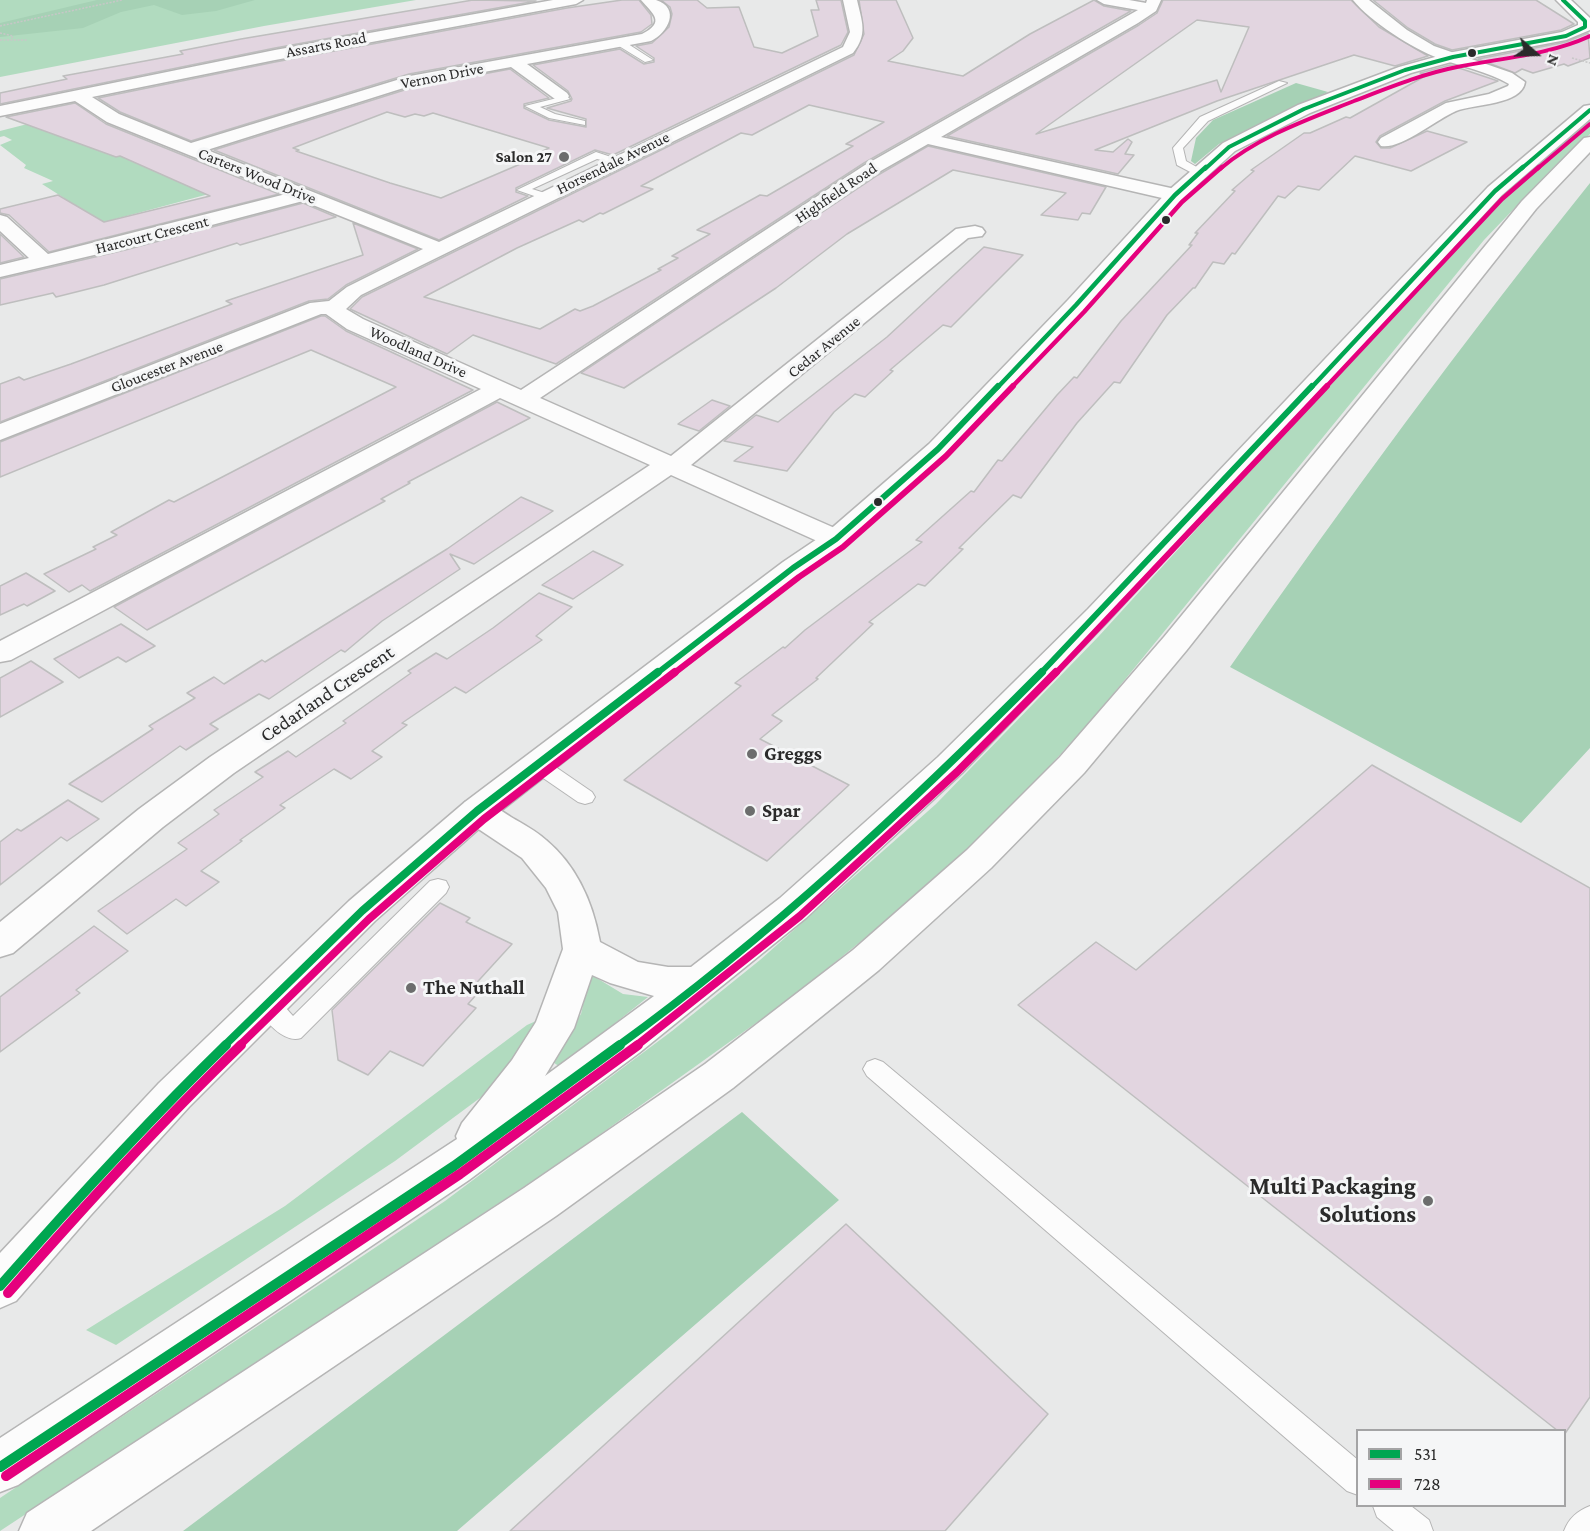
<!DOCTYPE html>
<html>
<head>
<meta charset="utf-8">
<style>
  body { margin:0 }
  #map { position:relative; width:1590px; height:1531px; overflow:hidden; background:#e8e9e9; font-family:"Crimson Pro",serif }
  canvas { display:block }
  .legend { position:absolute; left:1356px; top:1429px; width:210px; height:78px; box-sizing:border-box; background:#f5f6f7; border:2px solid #a4a4a5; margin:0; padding:8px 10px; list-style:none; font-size:18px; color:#2a2a2a }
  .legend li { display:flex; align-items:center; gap:12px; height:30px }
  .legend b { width:30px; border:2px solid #a4a4a5 }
  .north { position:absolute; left:1506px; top:24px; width:60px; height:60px; -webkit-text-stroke:4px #f5f6f7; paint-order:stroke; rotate:110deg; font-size:16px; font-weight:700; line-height:24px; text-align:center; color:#2a2a2a }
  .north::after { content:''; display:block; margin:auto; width:21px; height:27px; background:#2a2a2a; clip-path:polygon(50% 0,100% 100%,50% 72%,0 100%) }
</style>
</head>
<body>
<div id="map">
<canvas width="1590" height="1531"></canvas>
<ul class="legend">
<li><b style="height:8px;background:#00a651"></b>531</li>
<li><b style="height:8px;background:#e5007d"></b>728</li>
</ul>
<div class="north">N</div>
</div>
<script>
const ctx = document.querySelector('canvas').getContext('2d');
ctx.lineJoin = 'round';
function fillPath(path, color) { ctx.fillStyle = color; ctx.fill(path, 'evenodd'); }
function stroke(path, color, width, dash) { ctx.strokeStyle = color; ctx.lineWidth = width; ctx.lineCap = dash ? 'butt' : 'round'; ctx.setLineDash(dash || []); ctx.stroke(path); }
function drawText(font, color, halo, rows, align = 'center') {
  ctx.font = font + ' "Crimson Pro",serif'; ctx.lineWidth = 6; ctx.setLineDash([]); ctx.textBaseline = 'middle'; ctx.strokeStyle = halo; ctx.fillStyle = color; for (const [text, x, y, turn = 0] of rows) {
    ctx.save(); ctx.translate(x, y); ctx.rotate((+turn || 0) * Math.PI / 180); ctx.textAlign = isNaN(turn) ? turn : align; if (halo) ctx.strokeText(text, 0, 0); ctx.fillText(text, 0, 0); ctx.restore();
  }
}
const green = new Path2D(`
  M 0,0 L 416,0 L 264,26 L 0,77 Z
  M 51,118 L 108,154 L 126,158 L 220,191 L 108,221 L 82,231 L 64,198 L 42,184 L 53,181 L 24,168 L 26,165 L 0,145 L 12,140 L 4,136 L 0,137 L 0,131 Z
  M 1590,120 L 1590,134 L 1555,166 L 1484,240 L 1096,715 L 1020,799 L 924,890 L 791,998 L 560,1163 L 0,1531 L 0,1498 L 445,1201 L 672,1031 L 760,960 L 936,804 L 1098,637 L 1490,208 L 1579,127 Z
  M 590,974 L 623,994 L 648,997 L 560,1067 L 550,1060 L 581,1014 Z
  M 545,1017 L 488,1092 L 395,1161 L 116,1345 L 86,1330 L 285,1206 L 527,1025 Z`);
const forest = new Path2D(`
  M 97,0 L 255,0 L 216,11 L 182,15 L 154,5 L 121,12 L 83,28 L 0,37 L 0,23 Z
  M 1296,83 L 1328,92 L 1219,144 L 1195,164 L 1191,161 L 1196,138 L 1213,120 Z
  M 1590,183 L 1590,748 L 1521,823 L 1230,667 C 1345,502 1464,340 1590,183 Z
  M 742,1112 L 839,1200 L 457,1531 L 183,1531 Z`);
const building = new Path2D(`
  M 473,0 L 536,1 L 275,48 L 0,104 L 0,93 L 67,79 L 63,76 L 183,54 L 180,51 L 241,39 Z
  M 622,0 L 639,0 L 651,15 L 652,24 L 641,32 L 409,74 L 191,141 L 120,112 L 98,98 L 275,62 L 567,8 Z
  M 661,0 L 697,0 L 707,8 L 739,7 L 754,47 L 782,53 L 818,36 L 811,10 L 819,10 L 816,0 L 841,0 L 848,32 L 841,45 L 613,155 L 595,150 L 516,188 L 516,192 L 528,196 L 439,240 L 214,150 L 414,87 L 510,69 L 549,98 L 524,104 L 524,108 L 549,120 L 586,127 L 586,119 L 547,108 L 571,101 L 572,99 L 568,91 L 533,65 L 620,49 L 644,64 L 654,62 L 654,58 L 636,46 L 652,43 L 669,27 L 672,14 L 670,7 ZM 387,112 L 405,117 L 415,114 L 424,116 L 433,113 L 549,148 L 522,161 L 525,162 L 441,198 L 390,183 L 296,151 L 299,150 L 293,148 Z
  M 859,0 L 896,0 L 913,38 L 903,51 L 888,61 L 963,76 L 1030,34 L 1094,0 L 1104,6 L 1131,11 L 864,163 L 556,364 L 473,335 L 447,354 L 350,309 L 362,297 L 854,55 L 864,34 ZM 809,105 L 884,122 L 846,144 L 853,146 L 767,196 L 760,195 L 697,230 L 710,234 L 672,256 L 678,258 L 658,269 L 661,270 L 593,306 L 580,311 L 575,309 L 540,329 L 424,297 L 517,248 L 579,220 L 583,222 L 600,213 L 603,214 L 653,189 L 641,186 L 741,133 L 752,135 Z
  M 1163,0 L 1351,0 L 1379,27 L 1428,56 L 1395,66 L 1354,55 L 1217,101 L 1095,150 L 1113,152 L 1128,139 L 1132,142 L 1125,154 L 1134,155 L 1118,174 L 947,136 L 1139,25 L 1157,13 ZM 1197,20 L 1249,27 L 1221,92 L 1217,80 L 1036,134 Z
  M 1373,0 L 1536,0 L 1574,24 L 1561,30 L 1452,50 L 1435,44 L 1408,28 Z
  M 1588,33 L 1590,58 L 1568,66 L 1564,64 L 1533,73 L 1522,69 L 1515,73 L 1478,59 L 1566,42 Z
  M 1450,65 L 1498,81 L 1445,101 L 1380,136 L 1376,142 L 1381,148 L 1390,148 L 1427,131 L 1467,142 L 1411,171 L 1355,156 L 1319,190 L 1298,186 L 1285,198 L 1278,196 L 1235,254 L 1232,253 L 1224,264 L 1213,262 L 1195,288 L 1193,288 L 1167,315 L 1120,383 L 1114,382 L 1077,423 L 1021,498 L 1013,495 L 959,548 L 963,549 L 925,586 L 918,584 L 869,622 L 873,624 L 816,678 L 818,679 L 772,715 L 782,721 L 760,739 L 849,785 L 767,861 L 624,780 L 741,686 L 735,683 L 783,647 L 785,648 L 805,630 L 922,542 L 916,540 L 971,491 L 974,492 L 998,460 L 1002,461 L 1057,395 L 1074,377 L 1077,378 L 1121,321 L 1192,245 L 1189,245 L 1198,233 L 1195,233 L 1235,191 L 1232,190 L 1254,171 L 1251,170 L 1304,133 L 1310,133 L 1346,117 L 1350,118 L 1427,75 L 1420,73 Z
  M 75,103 L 106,124 L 279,194 L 49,252 L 9,215 L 0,213 L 0,209 L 58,195 L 104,222 L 210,196 L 120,156 L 116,157 L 6,117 Z
  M 928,146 L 1106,187 L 1090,214 L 1082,213 L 1078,220 L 1041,215 L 1066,193 L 953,170 L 847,234 L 776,288 L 624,388 L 581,373 L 878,175 Z
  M 303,203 L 336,217 L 240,245 L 237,243 L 104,285 L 56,297 L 53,293 L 0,305 L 0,279 L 125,250 Z
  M 353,223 L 418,249 L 346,285 L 328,299 L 309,301 L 0,422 L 0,384 L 19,377 L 24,380 L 71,364 L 232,304 L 226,301 L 363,255 Z
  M 0,234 L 24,257 L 0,263 Z
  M 984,247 L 1023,255 L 951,327 L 943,325 L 890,370 L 893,371 L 865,397 L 855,394 L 834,412 L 787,471 L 734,461 L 753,447 L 724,441 L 756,415 L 778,422 L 887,337 Z
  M 321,316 L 325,316 L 346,331 L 473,390 L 90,591 L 82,585 L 69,592 L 44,574 L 96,549 L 93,547 L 117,535 L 111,532 L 169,500 L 174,502 L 396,387 L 311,350 L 0,477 L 0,442 Z
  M 712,400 L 730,406 L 699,431 L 678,424 Z
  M 497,402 L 530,418 L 408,482 L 410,483 L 381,499 L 385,501 L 147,630 L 114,607 Z
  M 521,497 L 553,511 L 474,564 L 450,554 L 460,569 L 382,621 L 345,652 L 341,650 L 269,699 L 259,694 L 210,724 L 218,729 L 186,750 L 180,746 L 102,802 L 69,784 L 153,729 L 149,726 L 195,698 L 187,693 L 214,677 L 224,684 L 262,660 L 265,662 L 447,549 Z
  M 593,551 L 623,565 L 573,599 L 542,585 Z
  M 26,573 L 55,591 L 27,606 L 24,604 L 0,615 L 0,586 Z
  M 539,593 L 572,607 L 536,636 L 542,640 L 466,693 L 455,687 L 402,723 L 407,725 L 372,751 L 382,757 L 351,779 L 334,769 L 280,805 L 285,808 L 240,840 L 242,841 L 201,871 L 219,882 L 186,906 L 176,899 L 127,934 L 98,911 L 187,849 L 178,843 L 219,814 L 214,810 L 263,777 L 255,772 L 288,751 L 296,757 L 346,723 L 343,721 L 411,673 L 408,671 L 436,653 L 447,659 L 493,628 Z
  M 121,624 L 155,646 L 126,662 L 118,657 L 79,678 L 54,659 Z
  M 31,661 L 63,682 L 0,717 L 0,678 Z
  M 1372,765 L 1590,888 L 1590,1397 L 1564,1435 L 1564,1431 L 1558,1431 L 1018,1005 L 1096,942 L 1136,970 Z
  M 68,800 L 99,819 L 67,841 L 61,837 L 0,885 L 0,842 L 17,829 L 21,831 Z
  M 440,903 L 470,918 L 466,922 L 512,944 L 470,990 L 477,994 L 468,1004 L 476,1008 L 423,1066 L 390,1051 L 368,1075 L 338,1060 L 332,1010 Z
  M 94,926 L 128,951 L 76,990 L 80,993 L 0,1052 L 0,997 Z
  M 846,1224 L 1048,1414 L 945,1531 L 510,1531 Z`);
const path = new Path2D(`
  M 0,26 L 122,0
  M 0,33 L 13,36 L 11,40
  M 0,40 L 27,40
  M 1572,58 L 1590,63`);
const service = new Path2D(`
  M 619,42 L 625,42 L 653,60 L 645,62 L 619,46 Z
  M 1279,81 L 1287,83 L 1208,121 L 1183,148 L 1186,161 L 1202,170 L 1202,174 L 1194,174 L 1177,165 L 1173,148 L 1200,117 Z
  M 558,94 L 564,94 L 570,99 L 540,107 L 555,114 L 585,121 L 585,125 L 549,118 L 525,106 L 557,98 Z
  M 596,152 L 623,161 L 618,164 L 597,159 L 532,189 L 548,194 L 548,198 L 540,198 L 517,190 Z
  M 537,757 L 544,759 L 592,792 L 595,797 L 592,802 L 585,804 L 578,802 L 530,769 L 527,764 L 530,759 Z
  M 438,879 L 446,881 L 449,887 L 446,893 L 301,1038 C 283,1044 263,1019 255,1004 L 259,997 C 275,992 283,1005 293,1016 L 430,881 Z
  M 875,1059 L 883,1062 L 1358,1460 L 1358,1495 L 1347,1491 L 867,1076 L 863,1069 L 867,1062 Z
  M 1373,1506 L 1411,1506 L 1429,1520 L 1433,1531 L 1394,1531 L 1377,1517 Z
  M 1590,1506 L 1590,1531 L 1564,1531 C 1569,1518 1577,1511 1590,1506 Z`);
const minor = new Path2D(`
  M 553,0 L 583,0 L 576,4 L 275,60 L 92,97 L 119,114 L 191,143 L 410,76 L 642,34 C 666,22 653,14 641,0 C 645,0 652,0 656,0 C 681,8 668,33 651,41 L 527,64 L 567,93 L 569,96 L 567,99 L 555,99 L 511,67 L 413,85 L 207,150 L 439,242 L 843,47 L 850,32 L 843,0 L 857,0 C 862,22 868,34 853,53 L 361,295 L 346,309 L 363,319 L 521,390 L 865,165 L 1138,10 L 1104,4 L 1097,0 L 1129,0 L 1146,3 L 1147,0 L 1161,0 L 1156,11 L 1138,23 L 941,137 L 1175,189 L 1182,191 L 1184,195 L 1182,199 L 1175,201 L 928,144 L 877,173 L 540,398 L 671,456 L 956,229 L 975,226 L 982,228 L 985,232 L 982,236 L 968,238 L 691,465 L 846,533 L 850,539 L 846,545 L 836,547 L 826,545 L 671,475 L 234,773 L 163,827 L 13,953 L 0,957 L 0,922 L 139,809 L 210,757 L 650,465 L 500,398 L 11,660 L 0,662 L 0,641 L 481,389 L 347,329 L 326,314 L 321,314 L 0,440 L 0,424 L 310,303 L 329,301 L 347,287 L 423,249 L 303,201 L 124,248 L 0,277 L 0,265 L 29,258 L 0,231 L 0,215 L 7,217 L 48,254 L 286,194 L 107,122 L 75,101 L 0,116 L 0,106 L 275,50 Z
  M 1353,0 L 1369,0 L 1407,30 L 1434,46 L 1512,73 L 1525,82 C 1522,105 1474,104 1456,111 C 1437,119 1400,150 1381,146 L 1378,142 L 1381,138 L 1446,103 L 1489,94 L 1508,86 L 1509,84 C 1487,71 1462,67 1438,58 C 1413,49 1370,21 1353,0 Z`);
const tertiary = new Path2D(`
  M 1556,0 L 1571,0 L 1590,18 L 1590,30 L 1566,40 L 1455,61 L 1411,73 L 1310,113 L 1235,151 L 1182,199 L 1084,310 L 947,454 L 846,545 L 803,574 L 489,820 L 375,921 L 189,1107 L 90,1216 L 16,1301 L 0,1308 L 0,1253 L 159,1083 L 349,901 L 465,802 L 783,562 L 826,533 L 929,444 L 1068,300 L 1168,191 L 1223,143 L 1298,105 L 1399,67 L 1453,52 L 1562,32 L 1578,25 L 1578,22 Z`);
const trunk = new Path2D(`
  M 1590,105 L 1590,119 L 1502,195 L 1108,621 L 962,773 L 806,918 L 639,1053 L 469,1180 L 18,1485 L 0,1492 L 0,1438 L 457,1139 L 456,1136 L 462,1123 L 512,1060 L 536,1022 L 563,949 L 558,912 L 546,888 L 522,858 L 465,820 L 460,811 L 465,802 C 484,797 495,807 511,817 C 523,824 536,831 546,840 C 577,866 593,903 600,942 L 638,962 L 668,967 L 691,967 L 780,898 L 938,757 L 1088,609 L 1488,187 L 1584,106 ZM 592,975 L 610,983 L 654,996 L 545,1076 L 574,1028 Z
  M 1590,137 L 1590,152 L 1536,209 L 1186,651 L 1084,773 L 991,868 L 879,970 L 733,1088 L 556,1216 L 91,1531 L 19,1531 L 27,1513 L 524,1188 L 705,1064 L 853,950 L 967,850 L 1060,757 L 1164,637 L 1522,201 L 1584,138 Z`);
const bus1Far4 = new Path2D(`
  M 1205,169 L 1229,147 L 1304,109 L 1405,70 L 1453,57 L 1566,36 L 1585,27 L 1585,21 L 1563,0
  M 1521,169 L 1590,110`);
const bus1Far3 = new Path2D(`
  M 997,388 L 1076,305 L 1175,195 L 1206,167
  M 1311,388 L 1495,191 L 1523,167`);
const bus1Far2 = new Path2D(`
  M 656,674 L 793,568 L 836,539 L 938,449 L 998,386
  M 1040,674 L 1312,386`);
const bus1Far1 = new Path2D(`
  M 224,1046 L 362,911 L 477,811 L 658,672
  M 618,1046 C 771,935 909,806 1042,672`);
const bus1 = new Path2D(`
  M 0,1286 C 73,1203 147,1122 226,1045
  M 0,1467 L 454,1166 L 620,1045`);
const bus2Far4 = new Path2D(`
  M 1220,169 C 1257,137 1309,119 1354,101 C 1388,88 1422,74 1457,67 C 1501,58 1549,55 1590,36
  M 1537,169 L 1590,124`);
const bus2Far3 = new Path2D(`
  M 1011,388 L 1084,312 L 1182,202 L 1222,167
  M 1325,388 L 1502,199 L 1539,167`);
const bus2Far2 = new Path2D(`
  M 673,674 L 799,577 L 843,547 L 946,456 L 1013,386
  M 1055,674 L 1327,386`);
const bus2Far1 = new Path2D(`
  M 239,1046 L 369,919 L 484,819 L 675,672
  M 636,1046 L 800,916 L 957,772 L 1056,672`);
const bus2 = new Path2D(`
  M 8,1293 C 83,1208 159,1124 241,1045
  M 6,1476 L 460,1174 L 638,1045`);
const markers = [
  [1472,53,5,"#2a2a2a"],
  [564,157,6,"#6c6d6d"],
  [1166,220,5,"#2a2a2a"],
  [878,502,5,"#2a2a2a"],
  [752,754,6,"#6c6d6d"],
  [750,811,6,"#6c6d6d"],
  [411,988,6,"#6c6d6d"],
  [1428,1201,6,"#6c6d6d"]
];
const farStreetnames = [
  ["Assarts Road",326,45,-11],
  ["Vernon Drive",442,76,-11],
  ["Horsendale Avenue",613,163,-26],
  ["Carters Wood Drive",257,176,22],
  ["Highfield Road",836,193,-34],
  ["Harcourt Crescent",152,235,-14],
  ["Cedar Avenue",824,347,-39],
  ["Woodland Drive",418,352,24],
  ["Gloucester Avenue",167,367,-21]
];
const farPoinames = [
  ["Salon 27",552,157]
];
const streetNames = [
  ["Cedarland Crescent",327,694,-34]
];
const poiNames = [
  ["Greggs",764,754],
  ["Spar",762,811],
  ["The Nuthall",423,988]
];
const nearPoinames = [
  ["Multi Packaging",1416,1187],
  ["Solutions",1416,1215]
];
fillPath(green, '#b1dbbf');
fillPath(forest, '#a6d1b5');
fillPath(building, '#e2d5e0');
stroke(building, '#bebebe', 1.5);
stroke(service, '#b5b5b5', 2);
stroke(minor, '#b5b5b5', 3);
stroke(tertiary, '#b5b5b5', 3);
stroke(trunk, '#b5b5b5', 3);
stroke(path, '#c7c7c7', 1.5, [2, 1.5]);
fillPath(service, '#fcfcfc');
fillPath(minor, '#fcfcfc');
fillPath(tertiary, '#fcfcfc');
fillPath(trunk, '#fcfcfc');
stroke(bus1Far4, '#00a651', 4);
stroke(bus1Far3, '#00a651', 4.5);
stroke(bus1Far2, '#00a651', 6);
stroke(bus1Far1, '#00a651', 8);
stroke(bus1, '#00a651', 10);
stroke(bus2Far4, '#e5007d', 4);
stroke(bus2Far3, '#e5007d', 4.5);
stroke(bus2Far2, '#e5007d', 6);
stroke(bus2Far1, '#e5007d', 8);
stroke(bus2, '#e5007d', 10);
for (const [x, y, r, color] of markers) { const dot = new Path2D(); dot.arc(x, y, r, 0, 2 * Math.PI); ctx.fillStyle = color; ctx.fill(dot); stroke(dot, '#f5f6f7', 2); }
drawText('16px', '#2a2a2a', '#f5f6f7', farStreetnames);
drawText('bold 16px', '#2a2a2a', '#f5f6f7', farPoinames, 'right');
drawText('20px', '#2a2a2a', '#f5f6f7', streetNames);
drawText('bold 20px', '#2a2a2a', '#f5f6f7', poiNames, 'left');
drawText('bold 24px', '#2a2a2a', '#f5f6f7', nearPoinames, 'right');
</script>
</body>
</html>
